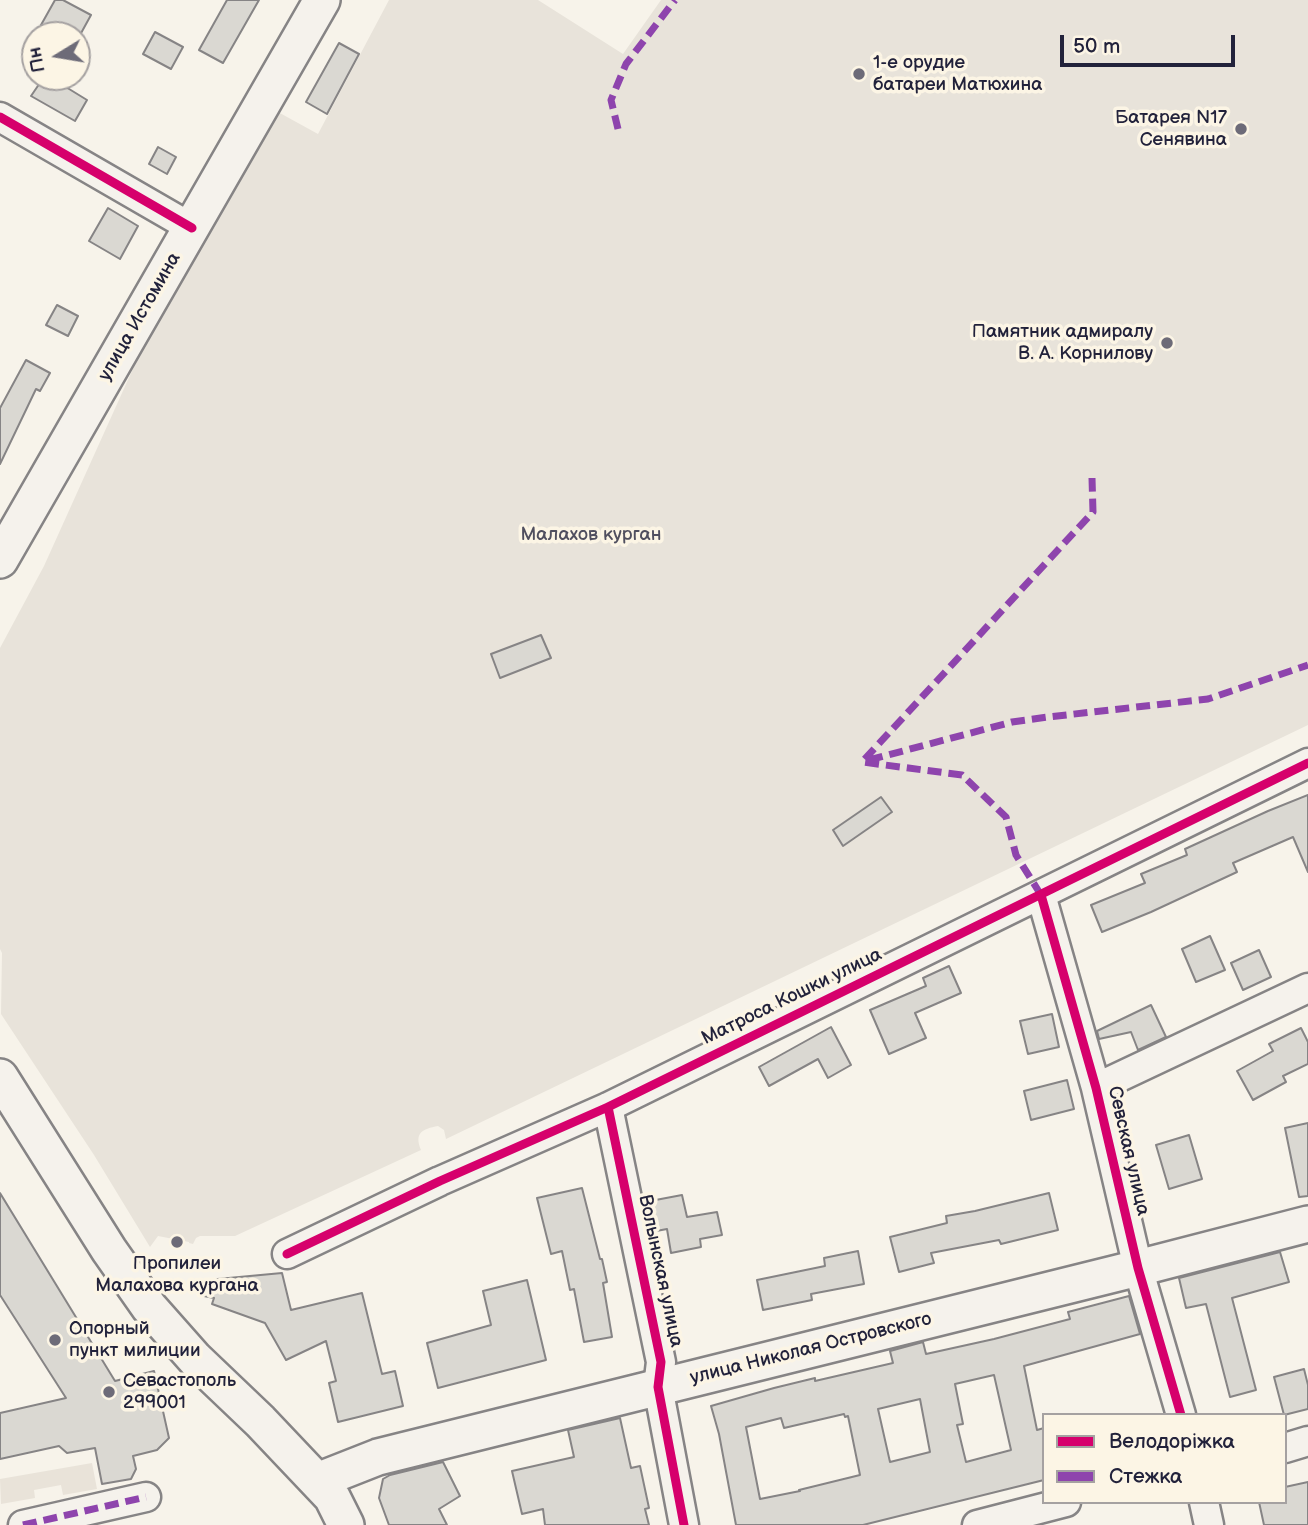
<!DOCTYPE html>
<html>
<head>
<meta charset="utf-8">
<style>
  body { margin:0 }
  #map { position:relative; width:1308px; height:1525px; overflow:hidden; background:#f7f3ea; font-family:"Balsamiq Sans",sans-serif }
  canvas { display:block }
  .legend { position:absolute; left:1042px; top:1413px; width:245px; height:91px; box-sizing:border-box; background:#fcf5e5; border:2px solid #a5a1a1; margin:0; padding:9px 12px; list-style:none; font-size:21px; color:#22223b }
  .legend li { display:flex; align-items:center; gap:14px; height:35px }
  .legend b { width:35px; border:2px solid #a5a1a1 }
  .north { position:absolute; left:21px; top:21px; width:70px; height:70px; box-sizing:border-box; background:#fcf5e5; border:2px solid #a5a1a1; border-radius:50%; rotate:259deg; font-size:19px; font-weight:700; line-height:28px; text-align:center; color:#22223b }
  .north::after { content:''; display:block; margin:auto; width:24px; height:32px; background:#6d6b78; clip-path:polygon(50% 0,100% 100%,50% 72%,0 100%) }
  .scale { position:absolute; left:1060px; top:35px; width:175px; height:32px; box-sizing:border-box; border:4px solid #22223b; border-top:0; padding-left:9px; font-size:21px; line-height:24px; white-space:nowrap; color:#22223b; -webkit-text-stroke:5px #fcf5e5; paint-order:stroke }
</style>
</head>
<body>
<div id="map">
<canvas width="1308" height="1525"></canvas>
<ul class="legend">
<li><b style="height:9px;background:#d6006c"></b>Велодоріжка</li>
<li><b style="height:9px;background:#8e44ad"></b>Стежка</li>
</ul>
<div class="north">Пн</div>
<div class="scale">50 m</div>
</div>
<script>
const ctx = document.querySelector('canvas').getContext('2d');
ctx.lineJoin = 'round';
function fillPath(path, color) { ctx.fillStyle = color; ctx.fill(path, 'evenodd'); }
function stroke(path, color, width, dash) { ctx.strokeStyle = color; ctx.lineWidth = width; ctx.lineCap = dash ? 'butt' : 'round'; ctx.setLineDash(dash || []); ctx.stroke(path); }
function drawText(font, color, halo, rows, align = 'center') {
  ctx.font = font + ' "Balsamiq Sans",sans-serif'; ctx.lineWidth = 7; ctx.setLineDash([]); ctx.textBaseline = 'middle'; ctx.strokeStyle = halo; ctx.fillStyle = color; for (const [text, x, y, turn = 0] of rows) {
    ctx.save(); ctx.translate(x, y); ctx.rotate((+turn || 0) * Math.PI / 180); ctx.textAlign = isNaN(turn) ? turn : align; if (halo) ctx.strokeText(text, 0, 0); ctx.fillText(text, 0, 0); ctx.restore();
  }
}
const built = new Path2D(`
  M 92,1463 L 97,1489 L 63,1495 L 61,1485 L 34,1490 L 35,1498 L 1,1504 L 0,1479 Z`);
const green = new Path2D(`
  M 389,0 L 538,0 L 623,54 L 661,0 L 1308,0 L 1308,725 L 446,1139 L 444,1130 L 438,1126 C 422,1129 414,1133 421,1150 L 235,1236 L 200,1236 L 196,1238 L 193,1244 L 189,1243 L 189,1242 L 158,1236 L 150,1247 L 94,1155 L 1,1014 L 2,953 L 0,949 L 0,648 L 44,566 L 136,362 L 278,112 L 318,134 Z`);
const building = new Path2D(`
  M 55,0 L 63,0 L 91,15 L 80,35 L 59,35 L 41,25 Z
  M 227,0 L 259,0 L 223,63 L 199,50 Z
  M 155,32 L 183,47 L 171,69 L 143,54 Z
  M 339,43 L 359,54 L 327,114 L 306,102 Z
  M 44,77 L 52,77 L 61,83 L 61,84 L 87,100 L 75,121 L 31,96 Z
  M 158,147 L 176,157 L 167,174 L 149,164 Z
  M 108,208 L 138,226 L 120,259 L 89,241 Z
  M 57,305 L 78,316 L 68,336 L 46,325 Z
  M 26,360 L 50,373 L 40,391 L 36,389 L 0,464 L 0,408 Z
  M 541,635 L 551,658 L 500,678 L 491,654 Z
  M 1308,795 L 1308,872 L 1293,837 L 1233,863 L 1237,872 L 1151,912 L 1102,932 L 1091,905 L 1145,883 L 1141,874 L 1187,855 L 1185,849 L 1268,811 Z
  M 881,797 L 892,812 L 843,846 L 833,830 Z
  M 1210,936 L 1225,970 L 1196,982 L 1182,949 Z
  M 1259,950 L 1271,977 L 1243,990 L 1231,963 Z
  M 949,966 L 961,993 L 915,1013 L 926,1038 L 889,1054 L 870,1010 L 926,986 L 923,978 Z
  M 1151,1005 L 1166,1037 L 1138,1050 L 1131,1032 L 1099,1039 L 1097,1031 Z
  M 1052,1014 L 1059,1047 L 1028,1054 L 1020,1021 Z
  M 831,1027 L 851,1065 L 828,1078 L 818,1059 L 769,1086 L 759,1067 Z
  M 1301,1028 L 1308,1042 L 1308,1064 L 1283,1076 L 1286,1082 L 1253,1100 L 1237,1071 L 1273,1051 L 1269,1044 Z
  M 1067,1080 L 1074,1109 L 1031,1120 L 1024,1091 Z
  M 1308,1123 L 1308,1196 L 1299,1197 L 1285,1128 Z
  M 1189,1135 L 1202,1179 L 1169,1189 L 1156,1145 Z
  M 582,1188 L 600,1259 L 602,1259 L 607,1282 L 603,1283 L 612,1337 L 584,1342 L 574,1289 L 570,1290 L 562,1251 L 551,1254 L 537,1198 Z
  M 0,1193 L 115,1381 L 154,1371 L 169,1438 L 157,1450 L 133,1456 L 136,1469 L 131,1479 L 102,1484 L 95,1448 L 67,1453 L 59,1446 L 0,1459 L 0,1413 L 66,1398 L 0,1295 Z
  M 1049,1193 L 1058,1230 L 1001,1244 L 999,1240 L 931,1253 L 934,1263 L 899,1272 L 890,1237 L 947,1223 L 946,1216 L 975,1211 Z
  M 682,1195 L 687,1217 L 717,1212 L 722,1235 L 700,1239 L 701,1247 L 671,1253 L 667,1229 L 651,1232 L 645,1202 Z
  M 858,1251 L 864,1284 L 811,1294 L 812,1300 L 763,1310 L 757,1280 L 825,1266 L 824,1258 Z
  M 1280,1252 L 1289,1282 L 1232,1298 L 1256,1390 L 1230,1397 L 1206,1304 L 1186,1308 L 1179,1278 Z
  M 282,1273 L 291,1310 L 362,1293 L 382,1374 L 395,1371 L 403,1406 L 338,1422 L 329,1383 L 336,1381 L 326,1341 L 286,1360 L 265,1323 L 212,1304 L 214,1298 L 204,1296 L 207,1280 Z
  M 527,1280 L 546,1360 L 438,1388 L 427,1343 L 491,1325 L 483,1291 Z
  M 1129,1296 L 1140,1334 L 1024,1366 L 1037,1430 L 1044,1428 L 1044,1480 L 863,1525 L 736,1525 L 719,1434 L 711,1406 L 774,1388 L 815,1378 L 815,1381 L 893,1363 L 890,1351 L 923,1342 L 926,1354 L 994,1339 L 1070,1319 L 1068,1312 ZM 994,1375 L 1011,1450 L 966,1462 L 957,1425 L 963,1424 L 955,1384 ZM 920,1399 L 930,1452 L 890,1462 L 878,1409 ZM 844,1414 L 845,1417 L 848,1416 L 860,1475 L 799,1490 L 800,1491 L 760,1499 L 746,1427 L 781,1418 L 784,1428 Z
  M 1304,1369 L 1308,1385 L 1308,1409 L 1284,1415 L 1274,1377 Z
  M 620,1418 L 631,1468 L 640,1466 L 649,1508 L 645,1509 L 649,1525 L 545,1525 L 543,1509 L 522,1514 L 512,1471 L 574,1457 L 568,1430 Z
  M 443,1462 L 460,1496 L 439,1509 L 447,1525 L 389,1525 L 379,1498 L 383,1479 L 390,1475 Z
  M 1308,1482 L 1308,1525 L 1264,1525 L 1259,1502 L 1285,1502 L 1285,1487 Z`);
const minor = new Path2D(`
  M 0,117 L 192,228
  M 1041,895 L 1096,1088 L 1138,1268 L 1181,1415
  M 1096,1088 L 1308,988
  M 608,1107 L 661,1362 L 658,1387 L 684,1525
  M 287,1254 L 440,1181 L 608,1107 L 1308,763
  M 1285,1448 L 1308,1441
  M 1204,1502 L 1209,1525
  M 23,1525 L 146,1497
  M 977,1525 L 1066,1502`);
const major = new Path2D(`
  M 0,560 L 322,0
  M 0,1077 L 109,1250 L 149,1307 L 195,1359 L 260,1421 L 332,1497 L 346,1525
  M 317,1481 L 378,1457 L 1138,1268 L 1308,1224`);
const quiet = new Path2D(`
  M 618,129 L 611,100 L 626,64 L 675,0
  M 869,760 L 1012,722 L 1048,717 L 1208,699 L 1308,665
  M 1041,895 L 1016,855 L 1006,817 L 962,775 L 862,762 L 1093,512 L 1092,478
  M 23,1525 L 146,1497`);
const cycleway = new Path2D(`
  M 0,117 L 192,228
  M 1041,895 L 1096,1088 L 1138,1268 L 1181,1415
  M 608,1107 L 661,1362 L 658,1387 L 684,1525
  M 287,1254 L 440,1181 L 608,1107 L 1308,763`);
const markers = [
  [859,74,7,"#6d6b78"],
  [1241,129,7,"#6d6b78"],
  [1167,343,7,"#6d6b78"],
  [177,1242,7,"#6d6b78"],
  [55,1340,7,"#6d6b78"],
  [109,1392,7,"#6d6b78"]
];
const poiNames = [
  ["1-е орудие",873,63],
  ["батареи Матюхина",873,85],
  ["Батарея N17",1227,118,"right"],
  ["Сенявина",1227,140,"right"],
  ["Памятник адмиралу",1153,332,"right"],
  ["В. А. Корнилову",1153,354,"right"],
  ["Пропилеи",177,1264,"center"],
  ["Малахова кургана",177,1286,"center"],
  ["Опорный",69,1329],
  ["пункт милиции",69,1351],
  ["Севастополь",123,1381],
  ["299001",123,1403]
];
const streetNames = [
  ["улица Истомина",140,317,-60],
  ["Матроса Кошки улица",792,997,-26],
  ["Севская улица",1128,1151,77],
  ["Волынская улица",660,1271,78],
  ["улица Николая Островского",811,1349,-14]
];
const parkNames = [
  ["Малахов курган",591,535]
];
fillPath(built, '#e9e3d9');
fillPath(green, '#e8e3da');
fillPath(building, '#dad8d2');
stroke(building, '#868485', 2);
stroke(minor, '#868485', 33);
stroke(major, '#868485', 40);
stroke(minor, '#f5f2ec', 28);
stroke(major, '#f5f2ec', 35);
stroke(quiet, '#8e44ad', 7, [14, 7]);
stroke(cycleway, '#d6006c', 9);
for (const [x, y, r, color] of markers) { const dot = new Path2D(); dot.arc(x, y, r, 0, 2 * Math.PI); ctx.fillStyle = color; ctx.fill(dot); stroke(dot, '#fcf5e5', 2.5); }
drawText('19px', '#22223b', '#fcf5e5', poiNames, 'left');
drawText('19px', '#22223b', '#fcf5e5', streetNames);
drawText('19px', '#504f5f', '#fcf5e5', parkNames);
</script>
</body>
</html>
